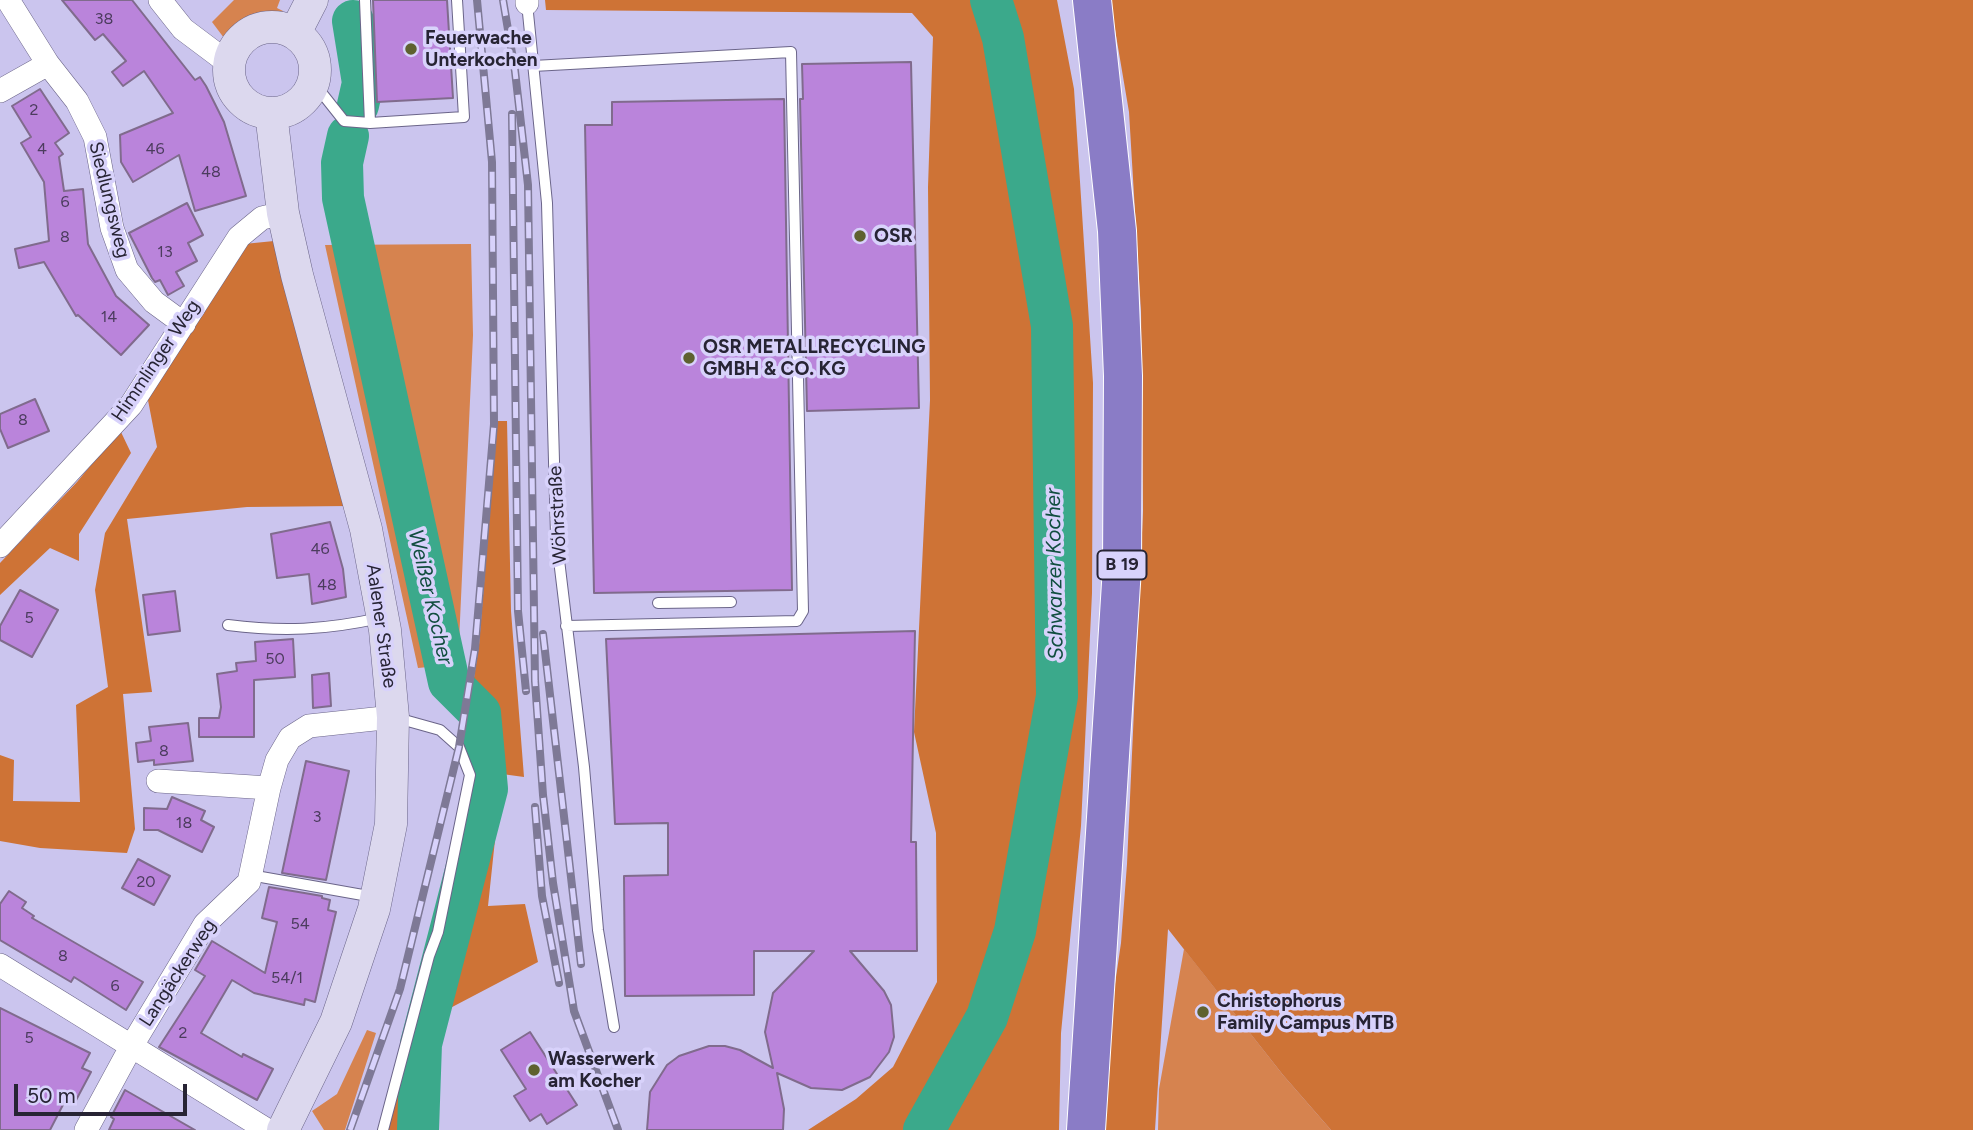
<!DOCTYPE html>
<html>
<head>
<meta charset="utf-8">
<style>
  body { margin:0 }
  #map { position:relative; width:1973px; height:1130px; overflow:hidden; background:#cbc5ee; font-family:Figtree,sans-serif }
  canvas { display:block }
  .scale { position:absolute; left:14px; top:1084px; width:173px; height:32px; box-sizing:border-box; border:4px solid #272434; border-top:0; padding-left:9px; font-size:21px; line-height:24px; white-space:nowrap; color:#272434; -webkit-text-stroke:5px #d8d2fb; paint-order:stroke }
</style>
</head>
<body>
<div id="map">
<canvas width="1973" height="1130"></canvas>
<div class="scale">50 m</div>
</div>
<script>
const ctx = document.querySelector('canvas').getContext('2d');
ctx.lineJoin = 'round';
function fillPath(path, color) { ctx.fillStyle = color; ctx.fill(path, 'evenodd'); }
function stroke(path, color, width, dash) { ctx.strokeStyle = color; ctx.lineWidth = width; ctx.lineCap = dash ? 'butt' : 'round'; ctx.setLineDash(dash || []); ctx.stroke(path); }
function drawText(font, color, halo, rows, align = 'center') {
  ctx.font = font + ' Figtree,sans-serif'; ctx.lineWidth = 7; ctx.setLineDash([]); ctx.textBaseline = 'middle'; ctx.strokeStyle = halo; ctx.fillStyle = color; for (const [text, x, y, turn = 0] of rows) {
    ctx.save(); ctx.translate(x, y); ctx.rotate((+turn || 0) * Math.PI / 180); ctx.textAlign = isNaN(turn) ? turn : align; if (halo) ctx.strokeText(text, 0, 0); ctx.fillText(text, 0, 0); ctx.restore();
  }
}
const green = new Path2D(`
  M 234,0 L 280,0 L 277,8 L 283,11 L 279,19 L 250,26 L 227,42 L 212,22 Z
  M 471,244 L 473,335 L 458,664 L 418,668 L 325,245 Z
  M 1184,949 L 1283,1075 L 1331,1130 L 1158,1130 L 1159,1089 Z
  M 367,1030 L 376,1033 L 345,1130 L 324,1130 L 312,1111 L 337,1094 Z`);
const forest = new Path2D(`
  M 545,0 L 1057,0 L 1074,89 L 1093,383 L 1092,593 L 1081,826 L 1061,1033 L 1059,1130 L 808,1130 L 856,1099 L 893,1067 L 937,982 L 936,833 L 914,732 L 930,400 L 928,187 L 933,37 L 912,13 L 546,10 Z
  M 1110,0 L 1973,0 L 1973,1130 L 1331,1130 L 1283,1075 L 1168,929 L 1155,1130 L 1103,1130 L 1105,1052 L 1121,943 L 1127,864 L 1143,511 L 1141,312 L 1129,112 Z
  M 274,241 L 348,506 L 247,507 L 127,519 L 152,692 L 123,694 L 135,829 L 127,853 L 40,848 L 0,841 L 0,755 L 14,760 L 13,801 L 80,802 L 76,705 L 108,687 L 95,590 L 105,533 L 157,447 L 147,395 L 244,244 Z
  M 497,421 L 507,421 L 511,611 L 524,777 L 502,774 L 488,906 L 525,904 L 538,962 L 435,1016 L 412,1130 L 386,1130 L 432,956 L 439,952 L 463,868 L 475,784 L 464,742 L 479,645 Z
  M 120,430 L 131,453 L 79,534 L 79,561 L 50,548 L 0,595 L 0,563 L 77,482 Z`);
const river = new Path2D(`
  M 353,21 L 363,83 L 358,105
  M 348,136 L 342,163 L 343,198 L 449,682 L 480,713 L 487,789 L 421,1044 L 418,1130
  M 924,1130 L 987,1017 L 1015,931 L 1057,696 L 1052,326 L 1003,38 L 991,0`);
const building = new Path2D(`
  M 62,0 L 132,0 L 195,80 L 200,77 L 206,86 L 224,122 L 246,196 L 195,211 L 179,155 L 133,182 L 121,162 L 120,135 L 173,113 L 144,71 L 123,86 L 112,72 L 126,61 L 103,34 L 95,40 Z
  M 373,0 L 447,0 L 453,98 L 377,102 Z
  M 911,62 L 919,408 L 807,411 L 800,99 L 803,99 L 802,64 Z
  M 40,89 L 69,133 L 55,143 L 63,154 L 59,157 L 64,191 L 83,189 L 88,244 L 116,296 L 149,325 L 121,355 L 78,315 L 76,316 L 44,262 L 19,268 L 15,249 L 49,241 L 44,182 L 21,143 L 31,137 L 12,106 Z
  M 784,99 L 792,590 L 594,593 L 585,125 L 612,125 L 612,102 Z
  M 187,203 L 203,235 L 188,243 L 197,261 L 176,272 L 184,286 L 168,295 L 160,280 L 155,282 L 152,278 L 129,233 Z
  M 35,399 L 49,431 L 8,448 L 0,429 L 0,414 Z
  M 330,522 L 343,569 L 346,597 L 312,604 L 309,574 L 277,578 L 271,534 Z
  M 20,590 L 58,610 L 32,657 L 0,640 L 0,626 Z
  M 175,591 L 180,631 L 148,635 L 143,595 Z
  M 915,631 L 911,842 L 916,842 L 917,951 L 850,951 L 884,991 L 891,1005 L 894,1037 L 889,1052 L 870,1077 L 842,1090 L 811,1088 L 777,1073 L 784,1109 L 783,1130 L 647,1130 L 650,1092 L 667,1065 L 679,1056 L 709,1046 L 725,1046 L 740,1050 L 773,1068 L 765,1032 L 773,993 L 814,951 L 754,951 L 754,995 L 625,996 L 624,876 L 668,875 L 668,823 L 615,824 L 606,639 Z
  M 293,639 L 295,677 L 254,680 L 254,737 L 199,737 L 199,718 L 219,718 L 221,707 L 217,674 L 237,671 L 236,663 L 256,661 L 255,642 Z
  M 329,673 L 331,706 L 313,708 L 312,675 Z
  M 188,723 L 193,761 L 154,765 L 154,760 L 138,762 L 136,743 L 151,741 L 149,727 Z
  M 306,761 L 349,771 L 326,880 L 282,873 Z
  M 172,797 L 205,811 L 201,820 L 214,827 L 202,852 L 158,830 L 144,830 L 144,808 L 167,809 Z
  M 138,859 L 170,876 L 154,905 L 122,888 Z
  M 269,887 L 322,896 L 322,898 L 330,900 L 328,910 L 336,912 L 315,1002 L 305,999 L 304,1005 L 254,993 L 232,980 L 201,1033 L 242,1057 L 243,1054 L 273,1069 L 257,1100 L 159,1047 L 205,976 L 195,970 L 212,941 L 265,973 L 277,922 L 262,918 Z
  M 9,891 L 26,902 L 22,908 L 34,916 L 32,918 L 143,982 L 126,1010 L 74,977 L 71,982 L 0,940 L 0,904 Z
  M 0,1008 L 90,1053 L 82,1068 L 91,1072 L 74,1104 L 66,1099 L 50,1130 L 0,1130 Z
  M 530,1032 L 577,1105 L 547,1124 L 541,1114 L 530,1121 L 514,1096 L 526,1089 L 501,1050 Z
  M 125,1090 L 195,1130 L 109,1130 L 114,1119 L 111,1117 Z`);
const lane = new Path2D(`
  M 365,0 L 370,123
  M 527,3 L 547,203 L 556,535 L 584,767 L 598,930 L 614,1027
  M 533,66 L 791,52 L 803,611 L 797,621 L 566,626
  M 313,82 L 344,121 L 370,123 L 464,117 L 457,0
  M 658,603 L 731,602
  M 228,625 C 283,632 325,630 380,618
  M 250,875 L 374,897
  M 383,1130 L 429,956 L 438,932 L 470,775 L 459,747 L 440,730 L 397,718`);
const street = new Path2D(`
  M 8,0 L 48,64 L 77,101 L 95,137 L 112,228 L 127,270 L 154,302 L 184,324
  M 160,0 L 183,29 L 227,62
  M 527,0 L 527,3
  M 0,91 L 48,64
  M 0,546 L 131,405 L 239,237 L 262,218 L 283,213
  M 158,781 L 269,788
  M 0,965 L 267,1130
  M 86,1130 L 131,1047 L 205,924 L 249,882 L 269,788 L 277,760 L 290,738 L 309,726 L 393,717`);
const secondary = new Path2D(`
  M229 70a43 43 0 1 1 86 0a43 43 0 1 1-86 0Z
  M 295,33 L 312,0
  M 271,113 L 283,213 L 297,275 L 366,529 L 385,630 L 393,717 L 391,824 L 374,909 L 336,1022 L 283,1130`);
const highway = new Path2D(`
  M 1086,1130 L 1122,568 L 1123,376 L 1117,231 L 1092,0`);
const rail = new Path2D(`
  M 503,0 L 515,71 L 528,185 L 535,681 L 543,795 L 553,883 L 574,1011 L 618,1130
  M 512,114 L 518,611 L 526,691
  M 543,634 L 581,964
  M 535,807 L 542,896 L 559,983
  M 350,1130 L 400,989 L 459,747 L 475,649 L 494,424 L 492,162 L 477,0`);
const markers = [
  [411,49,7,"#5e612f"],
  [860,236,7,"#5e612f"],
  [689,358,7,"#5e612f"],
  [1203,1012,7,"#5e612f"],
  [534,1070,7,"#5e612f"]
];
const numberNames = [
  ["38",104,19],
  ["2",34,110],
  ["4",42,149],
  ["46",155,149],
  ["48",211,172],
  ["6",65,202],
  ["8",65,237],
  ["13",165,252],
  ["14",109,317],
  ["8",23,420],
  ["46",320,549],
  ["48",327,585],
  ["5",29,618],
  ["50",275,659],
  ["8",164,751],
  ["3",317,817],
  ["18",184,823],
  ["20",146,882],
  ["54",300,924],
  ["8",63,956],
  ["54/1",287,978],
  ["6",115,986],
  ["2",183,1033],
  ["5",29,1038]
];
const shields = [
  [1122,565,49]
];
const shieldNames = [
  ["B 19",1122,565]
];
const poiNames = [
  ["Feuerwache",425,38],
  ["Unterkochen",425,60],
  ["OSR",874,236],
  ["OSR METALLRECYCLING",703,347],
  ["GMBH & CO. KG",703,369],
  ["Christophorus",1217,1001],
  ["Family Campus MTB",1217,1023],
  ["Wasserwerk",548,1059],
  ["am Kocher",548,1081]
];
const streetNames = [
  ["Siedlungsweg",109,200,76],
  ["Himmlinger Weg",156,361,-56],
  ["Wöhrstraße",558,515,-93],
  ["Aalener Straße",381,626,82],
  ["Langäckerweg",178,973,-57]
];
const waterNames = [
  ["Schwarzer Kocher",1055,574,-91],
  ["Weißer Kocher",430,597,77]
];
fillPath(green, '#d6834f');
fillPath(forest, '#ce7336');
stroke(river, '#3ba98b', 42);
fillPath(building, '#ba84db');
stroke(building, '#806b8d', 2);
stroke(lane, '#6b6589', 12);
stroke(street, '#6b6589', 24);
stroke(secondary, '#6b6589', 33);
stroke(highway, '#fff', 40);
stroke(lane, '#fff', 10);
stroke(street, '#fff', 23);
stroke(secondary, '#dcd8ee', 32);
stroke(highway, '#8a7cc6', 38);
stroke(rail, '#7e7996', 8);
stroke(rail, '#d8d2fb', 5, [16]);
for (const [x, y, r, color] of markers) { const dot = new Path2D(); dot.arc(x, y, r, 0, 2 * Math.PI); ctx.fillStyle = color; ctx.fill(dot); stroke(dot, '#d8d2fb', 2.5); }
drawText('16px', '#4c3c5e', null, numberNames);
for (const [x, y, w] of shields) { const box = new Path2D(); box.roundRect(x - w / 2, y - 14.5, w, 29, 5); ctx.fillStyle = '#d8d2fb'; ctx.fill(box); stroke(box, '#272434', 2); }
drawText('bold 18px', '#272434', null, shieldNames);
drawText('bold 19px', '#272434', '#d8d2fb', poiNames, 'left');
drawText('19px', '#272434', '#d8d2fb', streetNames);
drawText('italic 21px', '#114e3f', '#d8d2fb', waterNames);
</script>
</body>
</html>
